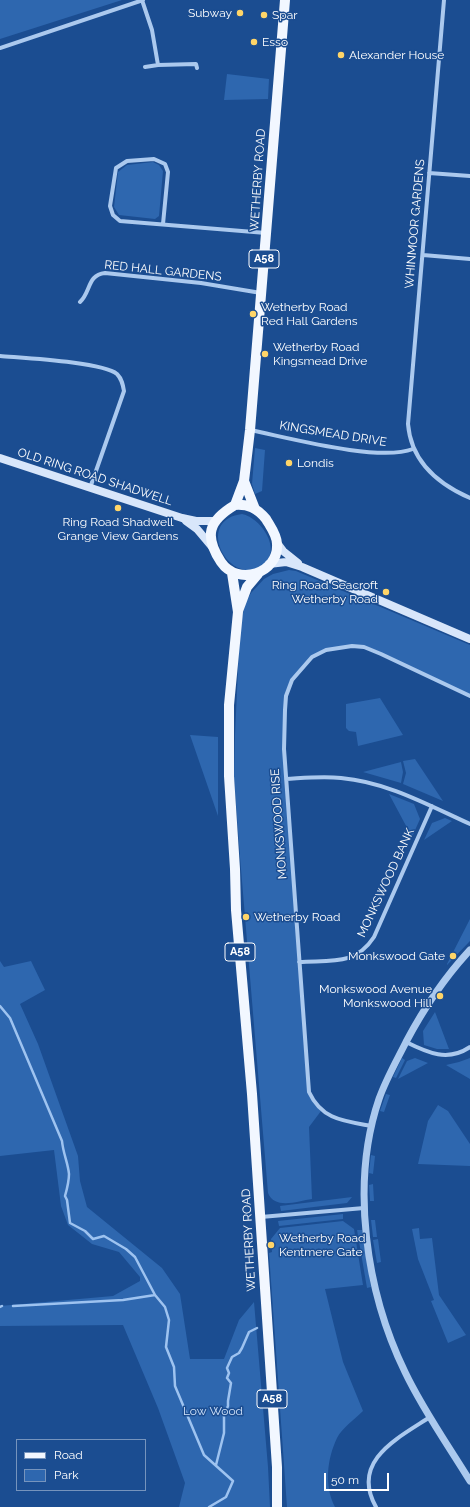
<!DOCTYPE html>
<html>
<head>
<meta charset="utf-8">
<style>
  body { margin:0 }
  #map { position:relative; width:470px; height:1507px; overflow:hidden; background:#1b4d91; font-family:Raleway,sans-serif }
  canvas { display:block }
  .legend { position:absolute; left:16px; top:1439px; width:130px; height:52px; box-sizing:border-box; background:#1b4d91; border:1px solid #7694bd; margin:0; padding:5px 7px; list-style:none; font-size:12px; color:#fff }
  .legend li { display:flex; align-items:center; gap:8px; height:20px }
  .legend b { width:20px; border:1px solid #7694bd }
  .scale { position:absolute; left:324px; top:1473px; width:65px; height:18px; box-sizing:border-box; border:2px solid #fff; border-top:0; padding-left:5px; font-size:12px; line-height:14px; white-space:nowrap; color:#fff; -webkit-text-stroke:3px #1b4d91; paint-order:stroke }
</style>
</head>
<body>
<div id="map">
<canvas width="470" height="1507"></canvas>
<ul class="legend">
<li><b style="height:5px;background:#f2f7ff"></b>Road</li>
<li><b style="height:11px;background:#2e67af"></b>Park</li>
</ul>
<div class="scale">50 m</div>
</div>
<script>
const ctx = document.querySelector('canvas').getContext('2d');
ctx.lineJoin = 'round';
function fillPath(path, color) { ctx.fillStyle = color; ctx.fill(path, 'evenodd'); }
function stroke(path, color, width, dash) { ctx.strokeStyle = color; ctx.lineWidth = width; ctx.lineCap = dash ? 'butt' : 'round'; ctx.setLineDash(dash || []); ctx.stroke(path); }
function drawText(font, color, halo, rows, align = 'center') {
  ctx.font = font + ' Raleway,sans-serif'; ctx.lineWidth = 3; ctx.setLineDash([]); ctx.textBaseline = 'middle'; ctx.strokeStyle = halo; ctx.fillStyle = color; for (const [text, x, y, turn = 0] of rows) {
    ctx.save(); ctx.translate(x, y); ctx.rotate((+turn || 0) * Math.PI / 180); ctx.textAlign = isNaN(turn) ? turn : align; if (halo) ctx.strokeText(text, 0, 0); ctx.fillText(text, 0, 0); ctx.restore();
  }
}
const green = new Path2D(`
  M 0,0 L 122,0 L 0,39 Z
  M 227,74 L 269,79 L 268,99 L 224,100 Z
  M 153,162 L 159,165 L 163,171 L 159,216 L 155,219 L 119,215 L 114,207 L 118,172 L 127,165 Z
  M 255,448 L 265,450 L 262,491 L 255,494 L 252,484 Z
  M 242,514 C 262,518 285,553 260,567 C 228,585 194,520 242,514 Z
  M 289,570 L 296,571 L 470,645 L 470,696 L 364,647 C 337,644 319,650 301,670 C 298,674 293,678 291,682 C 285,695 285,710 284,724 L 309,1092 L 321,1111 L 309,1127 L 312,1199 C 298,1201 275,1210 268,1193 L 240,857 L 234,778 L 235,735 L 240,624 L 246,602 L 251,593 L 264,579 L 273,574 Z
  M 380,698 L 403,735 L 358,746 L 356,732 L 349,731 L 346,728 L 346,704 Z
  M 190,735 L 218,737 L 218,816 Z
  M 415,759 L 443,801 L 403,784 L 406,773 L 403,761 Z
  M 401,762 L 403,772 L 401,783 L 363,772 Z
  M 389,794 L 414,804 L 420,819 L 412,837 Z
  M 445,818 L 452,821 L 424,840 L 432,823 Z
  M 470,919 L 470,941 L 447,965 L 447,964 Z
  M 0,961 L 4,967 L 31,961 L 45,990 L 20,1004 L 38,1044 L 78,1156 L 80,1181 L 87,1207 L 162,1268 L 180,1294 L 190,1359 L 224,1359 L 239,1320 L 254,1302 L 268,1467 L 270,1507 L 179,1507 L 185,1483 L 158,1408 L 123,1325 L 0,1326 L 0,1306 L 113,1296 L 140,1281 L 140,1277 L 119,1252 L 92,1244 L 68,1225 L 61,1206 L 54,1150 L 0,1156 Z
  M 435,1012 L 449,1049 L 437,1049 L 424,1045 L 423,1031 Z
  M 402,1058 L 405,1060 L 396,1078 L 393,1077 Z
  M 415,1058 L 428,1063 L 398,1079 L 407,1061 Z
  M 470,1058 L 470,1079 L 446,1065 L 459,1062 Z
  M 386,1094 L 390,1095 L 384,1112 L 380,1111 Z
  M 438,1105 L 448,1111 L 470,1144 L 470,1166 L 418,1164 L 428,1121 Z
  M 371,1155 L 375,1156 L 373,1174 L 369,1173 Z
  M 373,1184 L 374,1201 L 370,1201 L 369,1185 Z
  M 352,1197 L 347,1203 L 281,1211 L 280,1206 Z
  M 343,1214 L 343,1219 L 279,1226 L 278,1221 Z
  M 371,1220 L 375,1220 L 377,1237 L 373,1237 Z
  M 343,1221 L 354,1229 L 363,1285 L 325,1289 L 343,1362 L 363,1411 C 355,1419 342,1428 337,1438 C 327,1459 324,1486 335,1507 L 287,1507 L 269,1253 L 272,1252 L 271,1239 L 280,1228 Z
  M 419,1228 L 420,1239 L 432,1238 L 439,1295 L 466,1335 L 448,1343 L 431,1301 L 434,1300 L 418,1259 L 412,1229 Z
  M 357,1230 L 362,1230 L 371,1287 L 367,1288 Z
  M 378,1239 L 381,1262 L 377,1263 L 373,1240 Z`);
const stream = new Path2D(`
  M 0,1006 L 10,1018 L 62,1141 C 63,1153 68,1163 69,1174 C 69,1182 67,1189 65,1196 L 67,1200 L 70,1223 L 85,1231 L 93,1239 L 104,1236 L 126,1249 L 135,1257 L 155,1295 L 165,1307 L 169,1320 L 166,1347 L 174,1367 L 175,1386 L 204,1455 L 233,1481 L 226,1497 L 209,1507
  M 13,1306 L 123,1300 L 155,1295
  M 0,1307 L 2,1306
  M 216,1465 L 224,1433 L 224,1415 L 228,1406 L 228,1401 L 231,1383 L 227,1378 L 229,1373 L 227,1368 L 232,1357 L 239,1353 L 242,1348 L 249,1332 L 257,1328`);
const minor = new Path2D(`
  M 142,0 L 152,30 L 158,65 L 196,64 L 197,68
  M 444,0 L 408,424 C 411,461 438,484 470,498
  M 0,48 L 143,0
  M 145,67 L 158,65
  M 429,173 L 470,176
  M 163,224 L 168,172 L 165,164 L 154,159 L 127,161 L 116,168 L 110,206 L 113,215 L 120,221 L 266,233
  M 423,255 L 470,259
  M 80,302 C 91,292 87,275 105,273 L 201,283 L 261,293
  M 0,356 C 22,358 102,362 117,374 C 122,379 123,385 124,391 L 90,488
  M 250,430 C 290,438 378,462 413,449
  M 286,779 C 304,778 322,776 341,778 C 387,782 428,805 470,824
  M 299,962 C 331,960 355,966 374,937 L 432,806
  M 406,1042 C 428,1053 448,1062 470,1047
  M 372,1126 C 344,1121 322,1120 309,1092 L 284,749 L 285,710 L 286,696 L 292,680 L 312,657 L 326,650 L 352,646 L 364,647 L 381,654 L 470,696
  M 261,1217 L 364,1208
  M 376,1507 C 350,1461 398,1438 430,1417`);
const tertiary = new Path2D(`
  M 470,950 C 444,978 424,1008 406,1042 C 397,1060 386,1079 379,1099 C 350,1184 366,1292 405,1372 C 423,1410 448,1445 470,1481`);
const secondary = new Path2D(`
  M 0,458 L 182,518 L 196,521 L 214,521
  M 186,521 L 197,529 L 213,548
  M 277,543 L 283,551 L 298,563
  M 269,564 L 286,562 L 302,567 L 470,639`);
const primary = new Path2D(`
  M 244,481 L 255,509
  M 235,505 L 244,481 L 250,430 L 285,0
  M 235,505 C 248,504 257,508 266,519 C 270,526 277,535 277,544 C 279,573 238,587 221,562 C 204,536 208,521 235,505 Z
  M 232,573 L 238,612 L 229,705 L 229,776 L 235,869 L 236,910 L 252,1094 L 277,1467 L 277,1507
  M 238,611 L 247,587 L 258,574`);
const markers = [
  [240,13,4,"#ffd568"],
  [264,15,4,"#ffd568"],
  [254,42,4,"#ffd568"],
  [341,55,4,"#ffd568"],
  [253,314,4,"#ffd568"],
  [265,354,4,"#ffd568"],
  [289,463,4,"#ffd568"],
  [118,508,4,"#ffd568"],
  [386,592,4,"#ffd568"],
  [246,917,4,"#ffd568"],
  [453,956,4,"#ffd568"],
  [440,996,4,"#ffd568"],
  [271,1245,4,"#ffd568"]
];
const shields = [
  [264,259,30],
  [240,952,30],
  [272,1399,30]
];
const shieldNames = [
  ["A58",264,259],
  ["A58",240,952],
  ["A58",272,1399]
];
const poiNames = [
  ["Subway",232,13,"right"],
  ["Spar",272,15],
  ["Esso",262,42],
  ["Alexander House",349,55],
  ["Wetherby Road",261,307],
  ["Red Hall Gardens",261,321],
  ["Wetherby Road",273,347],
  ["Kingsmead Drive",273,361],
  ["Londis",297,463],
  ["Ring Road Shadwell",118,522,"center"],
  ["Grange View Gardens",118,536,"center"],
  ["Ring Road Seacroft",378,585,"right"],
  ["Wetherby Road",378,599,"right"],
  ["Wetherby Road",254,917],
  ["Monkswood Gate",445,956,"right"],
  ["Monkswood Avenue",432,989,"right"],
  ["Monkswood Hill",432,1003,"right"],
  ["Wetherby Road",279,1238],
  ["Kentmere Gate",279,1252]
];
const streetNames = [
  ["WETHERBY ROAD",258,180,-86],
  ["WHINMOOR GARDENS",415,224,-85],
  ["RED HALL GARDENS",163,271,6],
  ["KINGSMEAD DRIVE",333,434,9],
  ["OLD RING ROAD SHADWELL",95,477,18],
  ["MONKSWOOD RISE",279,824,-94],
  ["MONKSWOOD BANK",386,883,-65],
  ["WETHERBY ROAD",249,1240,-93]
];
const parkNames = [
  ["Low Wood",213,1411]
];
fillPath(green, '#2e67af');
stroke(stream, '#9ec3f0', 2.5);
stroke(minor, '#abc9ee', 4);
stroke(tertiary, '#abc9ee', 7);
stroke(secondary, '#d8e6fa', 8);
stroke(primary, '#f2f7ff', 10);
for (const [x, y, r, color] of markers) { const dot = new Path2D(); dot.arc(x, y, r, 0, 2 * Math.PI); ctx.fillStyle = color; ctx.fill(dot); stroke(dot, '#1b4d91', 1.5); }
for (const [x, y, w] of shields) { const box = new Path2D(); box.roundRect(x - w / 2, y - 9, w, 18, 3); ctx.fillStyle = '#1b4d91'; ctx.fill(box); stroke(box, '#fff', 1); }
drawText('bold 11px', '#fff', null, shieldNames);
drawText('12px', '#fff', '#1b4d91', poiNames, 'left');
drawText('12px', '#fff', '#1b4d91', streetNames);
drawText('12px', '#d1e3fa', '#1b4d91', parkNames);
</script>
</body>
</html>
